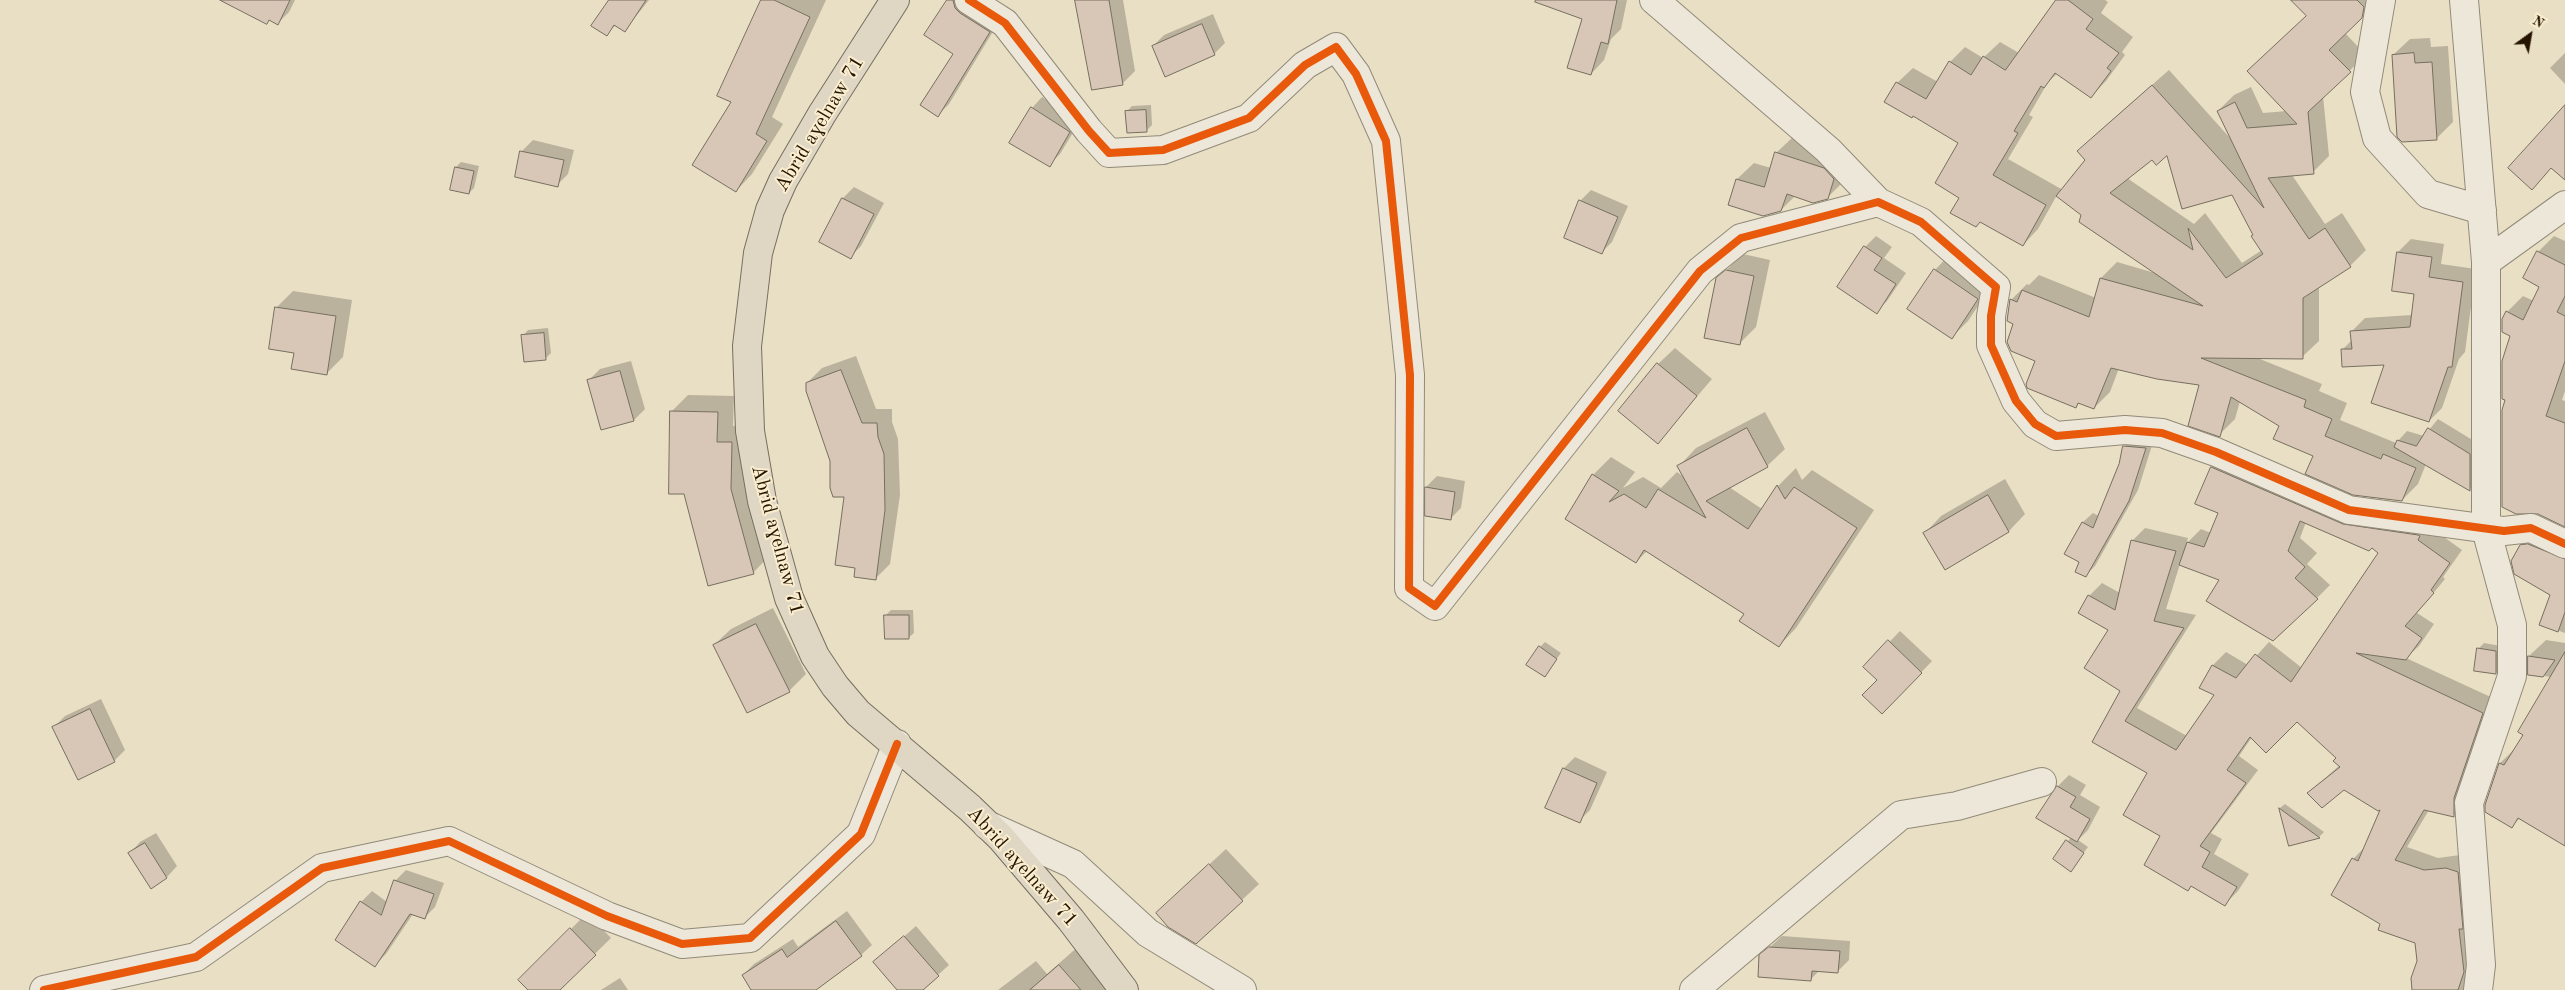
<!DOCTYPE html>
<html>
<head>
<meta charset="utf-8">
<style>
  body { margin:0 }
  #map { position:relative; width:2565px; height:990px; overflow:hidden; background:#e9dfc4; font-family:"Old Standard TT",serif }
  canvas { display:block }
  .north { position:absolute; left:2505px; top:10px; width:50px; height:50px; -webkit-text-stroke:4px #faeecf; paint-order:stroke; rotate:32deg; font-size:14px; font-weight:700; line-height:20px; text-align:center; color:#241400 }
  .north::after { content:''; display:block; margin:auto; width:18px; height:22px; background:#241400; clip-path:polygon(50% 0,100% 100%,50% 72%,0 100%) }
</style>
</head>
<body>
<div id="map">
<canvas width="2565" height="990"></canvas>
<div class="north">N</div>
</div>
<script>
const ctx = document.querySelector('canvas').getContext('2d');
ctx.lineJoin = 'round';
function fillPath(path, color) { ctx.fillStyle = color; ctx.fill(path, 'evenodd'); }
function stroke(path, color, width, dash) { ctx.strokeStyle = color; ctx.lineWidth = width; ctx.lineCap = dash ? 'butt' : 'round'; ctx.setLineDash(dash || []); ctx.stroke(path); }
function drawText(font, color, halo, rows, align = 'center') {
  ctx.font = font + ' "Old Standard TT",serif'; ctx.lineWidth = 4; ctx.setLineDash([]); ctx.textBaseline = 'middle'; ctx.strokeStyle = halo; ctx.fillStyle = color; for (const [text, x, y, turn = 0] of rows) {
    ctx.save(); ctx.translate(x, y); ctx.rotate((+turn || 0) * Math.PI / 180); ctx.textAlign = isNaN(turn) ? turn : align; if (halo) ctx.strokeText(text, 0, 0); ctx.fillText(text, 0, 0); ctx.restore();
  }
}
const shadow = new Path2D(`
  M 244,0 L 295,0 L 289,12 L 278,23 L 270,19 L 267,22 Z
  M 611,0 L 649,0 L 625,30 L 616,25 L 606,34 Z
  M 762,0 L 826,0 L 772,117 L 783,124 L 752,174 L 736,191 L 732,101 Z
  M 948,0 L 969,0 L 1000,20 L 949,104 L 938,115 L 955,53 Z
  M 1076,0 L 1123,0 L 1135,71 L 1123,83 Z
  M 1627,0 L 1621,29 L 1611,39 L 1604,60 L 1591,74 L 1583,19 L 1534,1 Z
  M 2057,0 L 2105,0 L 2108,2 L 2101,13 L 2133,37 L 2122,52 L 2125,55 L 2106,81 L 2091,97 L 2058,73 L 2048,82 L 2029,115 L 2033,117 L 2008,159 L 2063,190 L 2086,160 L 2095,135 L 2169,70 L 2230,138 L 2218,111 L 2234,95 L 2251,87 L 2263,113 L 2287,111 L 2308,15 L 2293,0 L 2378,0 L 2345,33 L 2366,55 L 2323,96 L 2329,156 L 2313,172 L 2292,175 L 2325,224 L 2342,213 L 2366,250 L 2350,266 L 2319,286 L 2319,341 L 2302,357 L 2255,357 L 2322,384 L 2319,391 L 2347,403 L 2340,420 L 2396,443 L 2407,431 L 2424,436 L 2438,419 L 2479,444 L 2479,480 L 2470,489 L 2426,464 L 2418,484 L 2402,500 L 2315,455 L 2280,425 L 2240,401 L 2235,419 L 2219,435 L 2201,383 L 2119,368 L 2110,392 L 2094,408 L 2080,402 L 2076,407 L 2037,361 L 2015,323 L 2011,300 L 2027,284 L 2029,285 L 2039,275 L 2096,298 L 2101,278 L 2117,262 L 2155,273 L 2057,195 L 2038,229 L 2023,245 L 1961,197 L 1960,143 L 1897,83 L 1913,68 L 1938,82 L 1950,62 L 1965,47 L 1983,58 L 2000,42 L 2019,53 ZM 2167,153 L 2233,194 L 2262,250 L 2242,263 L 2205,213 L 2194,224 L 2127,178 L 2152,158 Z
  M 1213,14 L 1225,43 L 1214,54 L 1153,46 L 1164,35 Z
  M 2430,38 L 2431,47 L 2448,46 L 2453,122 L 2436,139 L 2393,55 L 2410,39 Z
  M 2565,53 L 2565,84 L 2550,68 Z
  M 1042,97 L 1080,121 L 1060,154 L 1049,165 L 1032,108 Z
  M 1151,105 L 1152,125 L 1147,130 L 1127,111 L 1132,106 Z
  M 1793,137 L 1844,181 L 1827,198 L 1795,196 L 1781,210 L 1730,204 L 1737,179 L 1754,163 L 1771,168 L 1776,153 Z
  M 533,140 L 574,150 L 568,174 L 557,185 L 516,176 L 522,151 Z
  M 461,162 L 479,166 L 474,188 L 469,193 L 456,167 Z
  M 854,187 L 884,203 L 861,246 L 850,257 L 820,242 L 843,198 Z
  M 1591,190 L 1628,206 L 1612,242 L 1601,253 L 1580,201 Z
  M 1876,236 L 1892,247 L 1884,258 L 1906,273 L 1887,301 L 1876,312 L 1839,287 L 1865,247 Z
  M 2554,236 L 2565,241 L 2565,391 L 2562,400 L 2565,401 L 2565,525 L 2506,400 L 2512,335 L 2507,312 L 2523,296 L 2534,301 L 2541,286 L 2538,252 Z
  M 2411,239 L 2444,244 L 2441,264 L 2476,269 L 2465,352 L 2459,359 L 2442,408 L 2429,421 L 2385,364 L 2342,350 L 2352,340 L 2352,331 L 2365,318 L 2412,315 L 2415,293 L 2398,252 Z
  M 1951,253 L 1994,282 L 1968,321 L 1952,337 L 1935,270 Z
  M 1743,254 L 1770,260 L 1756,327 L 1740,343 L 1717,279 Z
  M 293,291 L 352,300 L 343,357 L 327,373 L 276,308 Z
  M 548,328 L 551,353 L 546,358 L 523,336 L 528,330 Z
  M 1675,348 L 1712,379 L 1658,442 L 1658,364 Z
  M 856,356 L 876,409 L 892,409 L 892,422 L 898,439 L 900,495 L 890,564 L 875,579 L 856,567 L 846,495 L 831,461 L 807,383 L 822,368 Z
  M 631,361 L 645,409 L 634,420 L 589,380 L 600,369 Z
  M 688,395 L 734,396 L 733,426 L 748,426 L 769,556 L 753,573 L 671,412 Z
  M 1765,412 L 1785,449 L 1767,466 L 1729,487 L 1762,509 L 1778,486 L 1796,468 L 1802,480 L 1812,470 L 1874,510 L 1796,628 L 1779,646 L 1745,614 L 1647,551 L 1636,562 L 1593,475 L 1611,457 L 1635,472 L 1623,488 L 1643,477 L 1661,488 L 1677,472 L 1684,477 L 1679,466 L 1696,448 Z
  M 2134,437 L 2154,439 L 2138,490 L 2095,566 L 2085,576 L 2080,561 L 2066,553 L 2083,522 L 2093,513 L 2099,516 L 2120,464 L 2124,447 Z
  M 2225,454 L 2430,527 L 2462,550 L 2443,577 L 2445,579 L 2417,613 L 2434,624 L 2419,646 L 2406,658 L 2495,699 L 2467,803 L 2454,815 L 2429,810 L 2407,847 L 2438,858 L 2460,855 L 2479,990 L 2414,990 L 2418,961 L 2416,942 L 2333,895 L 2353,859 L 2366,846 L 2382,807 L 2344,789 L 2308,793 L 2340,765 L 2337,758 L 2297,720 L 2252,737 L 2239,756 L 2258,770 L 2211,833 L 2222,839 L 2214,854 L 2249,874 L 2238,891 L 2225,904 L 2192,885 L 2188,889 L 2162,836 L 2149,773 L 2094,741 L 2122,691 L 2110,630 L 2089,596 L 2102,583 L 2120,593 L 2132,541 L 2145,528 L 2188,538 L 2186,544 L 2201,529 L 2211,533 L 2219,513 L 2212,467 ZM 2306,522 L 2372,546 L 2379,553 L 2302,668 L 2269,642 L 2248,665 L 2226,652 L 2213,665 L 2215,695 L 2187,736 L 2137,708 L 2196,615 L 2166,609 L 2180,564 L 2221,579 L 2317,598 L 2330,585 L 2307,564 L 2317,553 L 2300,538 Z
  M 1437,476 L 1465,481 L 1461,508 L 1450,519 L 1426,487 Z
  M 2005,479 L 2025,514 L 2009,531 L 1945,568 L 1925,533 L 1941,516 Z
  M 2538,529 L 2565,538 L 2565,633 L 2541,624 L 2552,594 L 2521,546 Z
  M 773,608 L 806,674 L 789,691 L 748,712 L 714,645 L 731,629 Z
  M 891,610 L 913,610 L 914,633 L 908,638 L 886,615 Z
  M 1900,631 L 1932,661 L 1893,702 L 1878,680 L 1865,667 Z
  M 2546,640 L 2565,643 L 2565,845 L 2520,818 L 2512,826 L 2486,805 L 2500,763 L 2517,747 L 2525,734 L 2551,677 L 2529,674 L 2529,656 Z
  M 1545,642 L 1561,653 L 1544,676 L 1540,647 Z
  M 2484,643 L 2501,646 L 2501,668 L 2496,673 L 2479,648 Z
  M 101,699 L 125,750 L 115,760 L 79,778 L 54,727 L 65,716 Z
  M 1575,757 L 1607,772 L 1590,810 L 1579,821 L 1564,768 Z
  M 2069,775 L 2086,785 L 2080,795 L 2100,807 L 2088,830 L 2078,840 L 2088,847 L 2071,870 L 2055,859 L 2071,837 L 2038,818 L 2058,786 Z
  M 2285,804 L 2324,832 L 2319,837 L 2290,844 L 2280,808 Z
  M 156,833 L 177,866 L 167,877 L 130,853 L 140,842 Z
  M 1226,849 L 1259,884 L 1242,900 L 1174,897 Z
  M 406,870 L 444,883 L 435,907 L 424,918 L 413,914 L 386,954 L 375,965 L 361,902 L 372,891 L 387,902 L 395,881 Z
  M 847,911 L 872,945 L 861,955 L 809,990 L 753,990 L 743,975 L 754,964 L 793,939 L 798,947 Z
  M 587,913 L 611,938 L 558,990 L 530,990 L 520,980 Z
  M 916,926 L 949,965 L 921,990 L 899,990 L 875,962 Z
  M 1782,936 L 1850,941 L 1849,960 L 1838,971 L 1820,970 L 1811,979 L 1760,956 Z
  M 1081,944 L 1121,990 L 998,990 L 1036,961 L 1047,974 Z
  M 620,978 L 628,990 L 601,990 Z`);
const building = new Path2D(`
  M 220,0 L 290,0 L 278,25 L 269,20 L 267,24 Z
  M 609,0 L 646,0 L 625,32 L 614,25 L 607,36 L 591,26 Z
  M 761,0 L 774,0 L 810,17 L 756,134 L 767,141 L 736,192 L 692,165 L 731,102 L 717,96 Z
  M 947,0 L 953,0 L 955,8 L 960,13 L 990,32 L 938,117 L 920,105 L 953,54 L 924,35 Z
  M 1075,0 L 1109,0 L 1123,85 L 1092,90 Z
  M 1536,0 L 1617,0 L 1608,44 L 1601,42 L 1591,75 L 1567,68 L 1582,19 L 1535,2 Z
  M 2056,0 L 2068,0 L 2093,19 L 2086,29 L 2119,53 L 2107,68 L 2111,71 L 2091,98 L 2055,73 L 2044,88 L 2041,86 L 2014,131 L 2018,133 L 1993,175 L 2046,205 L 2023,246 L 1980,222 L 1976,227 L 1950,213 L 1959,198 L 1935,183 L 1958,143 L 1913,116 L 1912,118 L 1884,102 L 1896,82 L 1926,99 L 1949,61 L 1971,75 L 1983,56 L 2005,70 Z
  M 2291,0 L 2357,0 L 2364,7 L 2362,18 L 2329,50 L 2351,72 L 2308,112 L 2314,174 L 2268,178 L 2309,239 L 2325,228 L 2351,267 L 2303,298 L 2303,359 L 2201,358 L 2306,400 L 2304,407 L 2332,419 L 2325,436 L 2381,459 L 2383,454 L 2416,468 L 2402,501 L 2353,495 L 2305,474 L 2313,456 L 2273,439 L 2279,426 L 2231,397 L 2220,437 L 2188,426 L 2199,385 L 2157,379 L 2111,368 L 2094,409 L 2078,403 L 2076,408 L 2027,388 L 2026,384 L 2035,361 L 2011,351 L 2007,342 L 2013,324 L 2007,321 L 2010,299 L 2017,302 L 2022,290 L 2089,317 L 2100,278 L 2203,306 L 2079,222 L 2081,215 L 2056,196 L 2085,160 L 2077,151 L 2152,85 L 2264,208 L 2217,111 L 2235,102 L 2247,128 L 2297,124 L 2247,71 L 2306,16 ZM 2167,156 L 2182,209 L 2232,195 L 2253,235 L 2251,236 L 2263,254 L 2226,278 L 2188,228 L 2193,250 L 2110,193 L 2152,160 L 2156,165 Z
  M 1202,24 L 1215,55 L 1165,77 L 1152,46 Z
  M 2414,53 L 2415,63 L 2432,62 L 2437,140 L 2402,142 L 2397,137 L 2392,55 Z
  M 2565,105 L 2565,180 L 2551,168 L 2532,190 L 2508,168 Z
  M 1031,107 L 1070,132 L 1050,167 L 1009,143 Z
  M 1146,110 L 1147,132 L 1127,133 L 1125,111 Z
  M 520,151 L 564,160 L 558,187 L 515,177 Z
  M 1775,152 L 1824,168 L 1834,179 L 1828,199 L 1813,203 L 1787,194 L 1781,211 L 1763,216 L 1728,205 L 1736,179 L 1764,187 Z
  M 455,167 L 474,171 L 469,194 L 450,190 Z
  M 842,198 L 874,214 L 851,259 L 819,242 Z
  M 1579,200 L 1618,217 L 1602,254 L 1564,238 Z
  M 1864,246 L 1882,258 L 1874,270 L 1896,284 L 1877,314 L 1837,287 Z
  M 2537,251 L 2565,265 L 2565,296 L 2557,312 L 2565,316 L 2565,361 L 2546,416 L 2565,423 L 2565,527 L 2538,514 L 2516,514 L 2502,507 L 2502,410 L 2505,400 L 2502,399 L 2502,361 L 2510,336 L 2502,332 L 2502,319 L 2506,311 L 2523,320 L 2539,287 L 2523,278 Z
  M 2397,252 L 2432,257 L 2429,277 L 2463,282 L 2452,367 L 2448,367 L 2429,422 L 2371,403 L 2384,365 L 2342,367 L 2341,349 L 2352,349 L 2350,331 L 2410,327 L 2414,294 L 2392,291 Z
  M 1934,269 L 1978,299 L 1952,339 L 1907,309 Z
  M 1726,270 L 1754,276 L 1740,345 L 1704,338 L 1716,278 Z
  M 275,307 L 336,316 L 327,375 L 291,369 L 294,353 L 269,349 Z
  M 544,333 L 546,360 L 524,362 L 521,335 Z
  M 1657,363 L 1697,396 L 1658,444 L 1618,411 Z
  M 841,370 L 862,423 L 877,423 L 878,437 L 884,454 L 885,510 L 876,580 L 854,577 L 855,568 L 835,565 L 844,497 L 833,497 L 830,488 L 830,461 L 806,391 L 806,383 Z
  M 620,371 L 634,421 L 601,430 L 587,380 Z
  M 670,411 L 718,412 L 717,442 L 732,442 L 731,489 L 754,574 L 708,586 L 684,494 L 669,494 Z
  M 1747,428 L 1768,467 L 1706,501 L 1748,529 L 1777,485 L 1785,499 L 1794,487 L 1857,528 L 1779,647 L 1739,621 L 1744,614 L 1644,550 L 1636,563 L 1565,519 L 1592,474 L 1619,491 L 1609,502 L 1624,494 L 1646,508 L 1658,489 L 1706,518 L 1677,466 Z
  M 2428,428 L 2470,454 L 2470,491 L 2394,447 L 2397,440 L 2416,446 Z
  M 2123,446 L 2146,448 L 2129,501 L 2086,577 L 2075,572 L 2079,562 L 2064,554 L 2082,522 L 2093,528 L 2119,464 Z
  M 2211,467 L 2343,524 L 2418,535 L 2420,536 L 2418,540 L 2450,563 L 2431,590 L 2434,593 L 2405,626 L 2422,638 L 2406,660 L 2356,653 L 2483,713 L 2454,798 L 2454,817 L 2424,810 L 2395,860 L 2424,870 L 2446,868 L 2458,872 L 2463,929 L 2459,929 L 2464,972 L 2458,990 L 2412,990 L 2411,978 L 2417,961 L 2415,943 L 2378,930 L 2380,924 L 2331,895 L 2352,858 L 2358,861 L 2380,810 L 2378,811 L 2344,790 L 2322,808 L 2307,793 L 2340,767 L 2333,761 L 2336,758 L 2297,722 L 2266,753 L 2250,737 L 2227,770 L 2246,783 L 2200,846 L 2210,852 L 2202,867 L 2237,887 L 2225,906 L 2191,886 L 2188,891 L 2144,865 L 2160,836 L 2123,815 L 2147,773 L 2092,742 L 2120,691 L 2084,668 L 2108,630 L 2078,613 L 2088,595 L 2115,610 L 2131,540 L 2176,551 L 2154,621 L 2184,628 L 2125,721 L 2176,750 L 2214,695 L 2199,688 L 2212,665 L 2236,678 L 2255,654 L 2291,682 L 2378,553 L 2372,548 L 2369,551 L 2300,521 L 2288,551 L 2305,567 L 2295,578 L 2318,599 L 2273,641 L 2206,601 L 2219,580 L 2179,565 L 2187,542 L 2204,547 L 2218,513 L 2195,504 Z
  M 1425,487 L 1455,492 L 1451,520 L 1425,516 Z
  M 1988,495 L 2009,532 L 1945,570 L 1923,533 Z
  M 2528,544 L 2565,559 L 2565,612 L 2558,632 L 2539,625 L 2550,595 L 2514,574 L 2511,561 L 2520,545 Z
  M 884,615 L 909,615 L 909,639 L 885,639 Z
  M 756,624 L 790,692 L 747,713 L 713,645 Z
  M 1888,640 L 1922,673 L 1882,714 L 1862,695 L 1877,680 L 1863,667 Z
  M 1539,646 L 1557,659 L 1545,677 L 1526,665 Z
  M 2477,648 L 2496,651 L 2496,674 L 2474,671 Z
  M 2565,652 L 2565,846 L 2518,818 L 2512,828 L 2485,812 L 2485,805 L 2499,763 L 2504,765 L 2523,735 L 2518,732 Z
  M 2528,656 L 2555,660 L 2543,677 L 2528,675 Z
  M 90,709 L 115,762 L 78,780 L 52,727 Z
  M 1563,768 L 1597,783 L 1580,823 L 1545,808 Z
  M 2057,786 L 2076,797 L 2070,807 L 2090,819 L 2077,842 L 2036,818 Z
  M 2279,808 L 2320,838 L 2289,846 Z
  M 2066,840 L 2084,853 L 2071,872 L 2053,859 Z
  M 145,843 L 167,878 L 151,889 L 128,853 Z
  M 1209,864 L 1243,901 L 1196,944 L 1168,927 L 1156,913 Z
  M 394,880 L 434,894 L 425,919 L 410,914 L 375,967 L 335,940 L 360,901 L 381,915 Z
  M 836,921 L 862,956 L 816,990 L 751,990 L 742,975 L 782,949 L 787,957 Z
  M 570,928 L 596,955 L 560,990 L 528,990 L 518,980 Z
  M 904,936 L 939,976 L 923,990 L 897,990 L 873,962 Z
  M 1769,947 L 1840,951 L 1838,973 L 1812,971 L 1811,981 L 1758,977 L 1759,955 Z
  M 1059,965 L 1081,990 L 1030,990 Z`);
const minor = new Path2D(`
  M 969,0 L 1005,23 L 1089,131 L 1109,153 L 1163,150 L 1249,118 L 1305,65 L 1336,47 L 1356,74 L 1386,141 L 1410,375 L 1409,588 L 1435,606 L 1700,271 L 1741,238 L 1878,202 L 1921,222 L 1996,287 L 1991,316 L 1991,345 L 2016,401 L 2035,424 L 2056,436 L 2125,430 L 2162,433 L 2216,452 L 2349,510 L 2504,531 L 2531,528 L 2565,544
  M 1654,0 L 1828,150 L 1878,202
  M 2381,0 L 2365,92 L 2377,138 L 2428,194 L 2482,210
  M 2464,0 L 2486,262 L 2486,529 L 2512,625 L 2512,676 L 2469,803 L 2481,965 L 2478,990
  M 2486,262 L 2565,205
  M 987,825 L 1073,864 L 1148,933 L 1242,990
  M 44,990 L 196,957 L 322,868 L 449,841 L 607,916 L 682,944 L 750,938 L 861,834 L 897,744
  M 1694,990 L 1901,815 L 1957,806 L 2042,782`);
const major = new Path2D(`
  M 895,0 L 822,114 L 783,181 L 770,210 L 758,253 L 747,346 L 750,431 L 762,501 L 789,598 L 815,656 L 835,686 L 858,713 L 970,808 L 1001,838 L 1071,920 L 1124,990`);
const cycleway = new Path2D(`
  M 969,0 L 1005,23 L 1089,131 L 1109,153 L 1163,150 L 1249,118 L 1305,65 L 1336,47 L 1356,74 L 1386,141 L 1410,375 L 1409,588 L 1435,606 L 1700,271 L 1741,238 L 1878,202 L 1921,222 L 1996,287 L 1991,316 L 1991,345 L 2016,401 L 2035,424 L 2056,436 L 2125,430 L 2162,433 L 2216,452 L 2349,510 L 2504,531 L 2531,528 L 2565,544
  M 44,990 L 196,957 L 322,868 L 449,841 L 607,916 L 682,944 L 750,938 L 861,834 L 897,744`);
const streetNames = [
  ["Abrid aɣelnaw 71",820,124,-59],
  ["Abrid aɣelnaw 71",777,540,75],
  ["Abrid aɣelnaw 71",1022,867,48]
];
fillPath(shadow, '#0003');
fillPath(building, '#d8c7b6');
stroke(building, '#766f5f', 1);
stroke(minor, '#928a79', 30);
stroke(major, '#766f5f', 30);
stroke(minor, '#ece7d9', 28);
stroke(major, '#dfd6c4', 28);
stroke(cycleway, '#e8590c', 8);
drawText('20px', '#241400', '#faeecf', streetNames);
</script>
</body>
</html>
